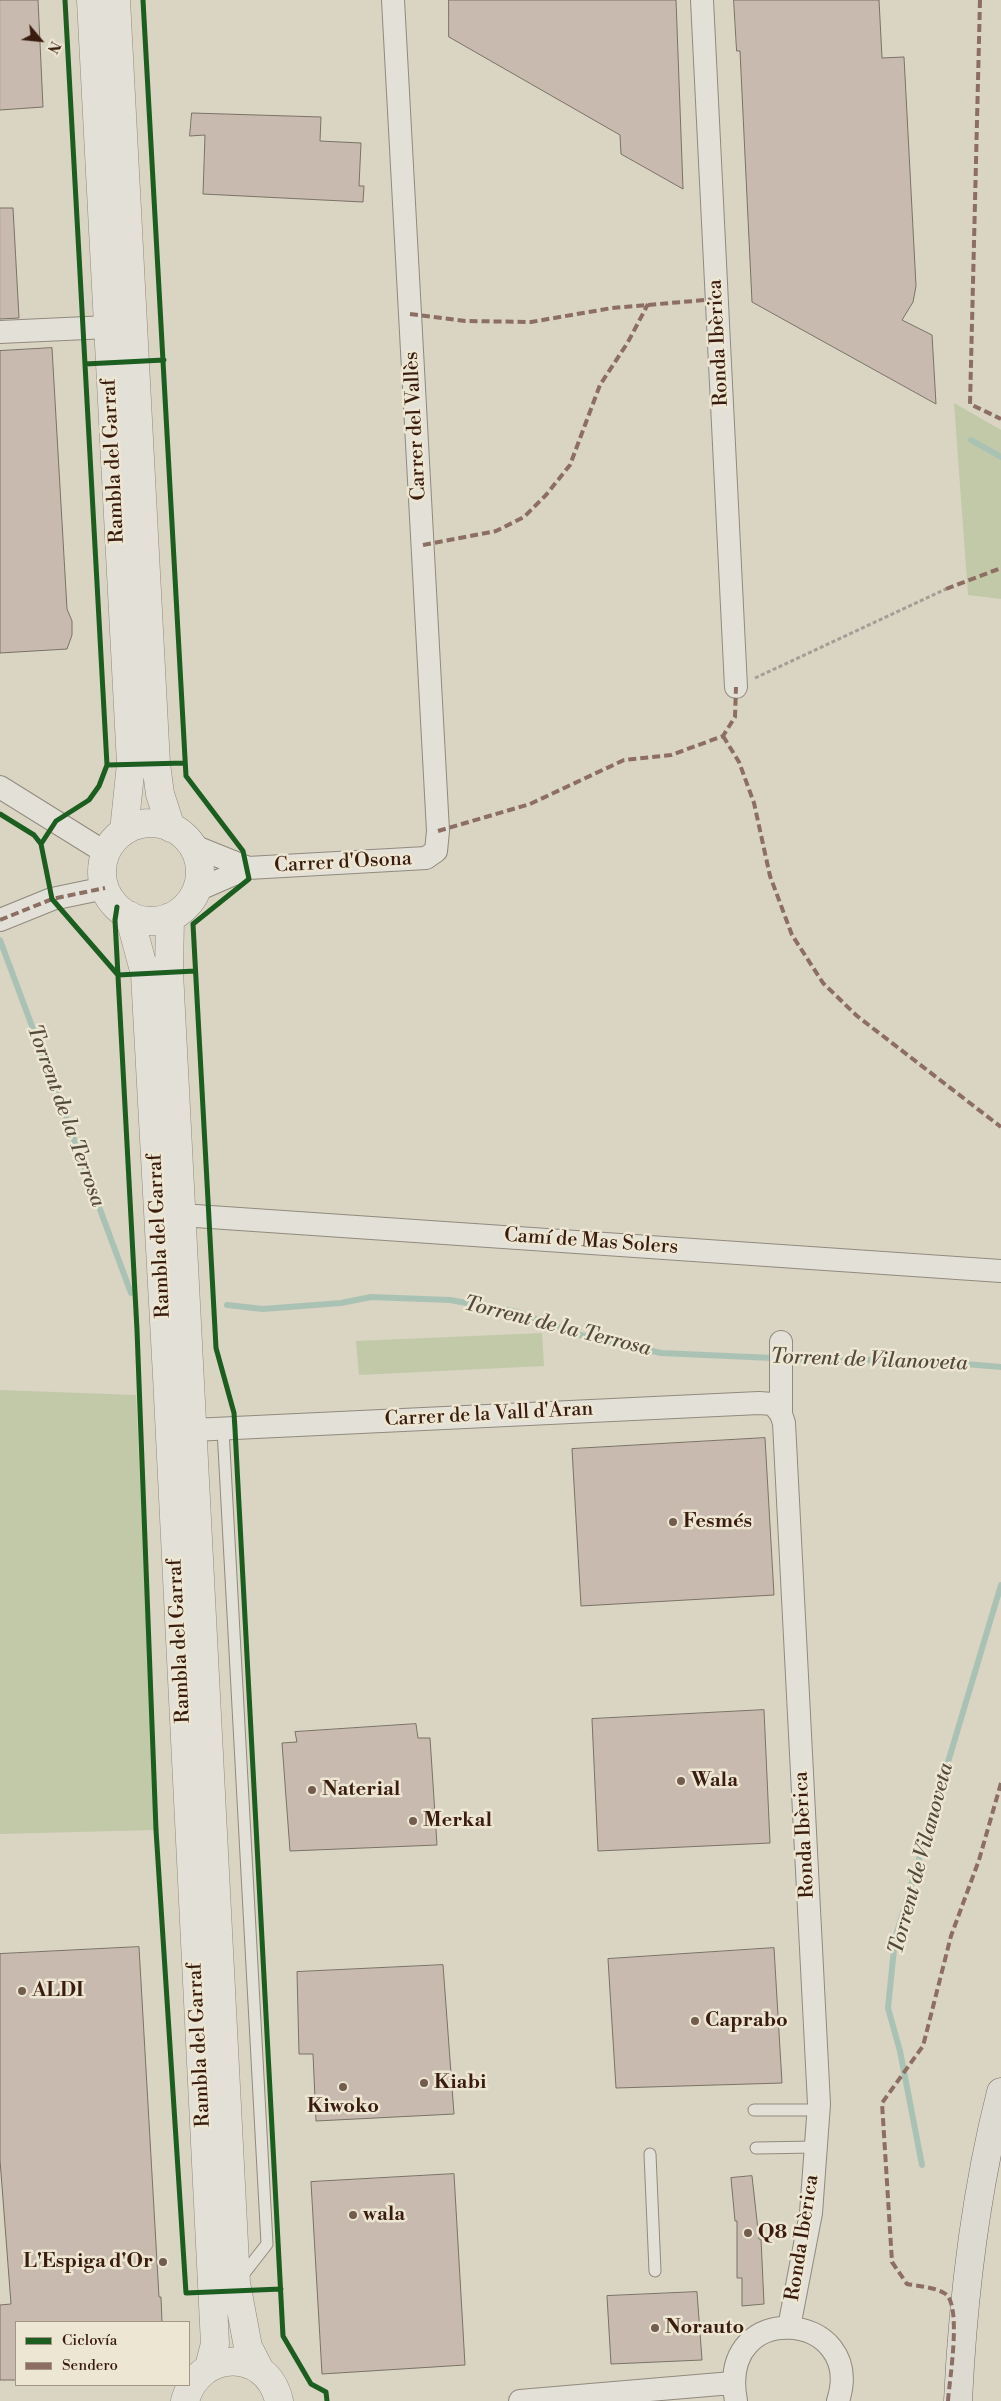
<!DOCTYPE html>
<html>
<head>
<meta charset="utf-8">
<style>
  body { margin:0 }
  #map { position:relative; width:1001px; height:2401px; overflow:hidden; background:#dad4c3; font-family:"Libre Bodoni",serif }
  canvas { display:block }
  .legend { position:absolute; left:15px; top:2321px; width:175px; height:65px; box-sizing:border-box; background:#ede6d2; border:1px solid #a59583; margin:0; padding:6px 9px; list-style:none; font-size:15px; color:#391c0d }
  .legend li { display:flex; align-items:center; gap:10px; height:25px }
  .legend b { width:25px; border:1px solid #a59583 }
  .north { position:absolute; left:15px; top:15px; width:50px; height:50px; -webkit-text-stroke:4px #ede6d2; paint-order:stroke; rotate:118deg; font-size:14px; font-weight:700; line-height:20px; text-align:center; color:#391c0d }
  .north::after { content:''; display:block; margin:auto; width:18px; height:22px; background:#391c0d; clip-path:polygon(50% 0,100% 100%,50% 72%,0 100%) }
</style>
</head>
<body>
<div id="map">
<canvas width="1001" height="2401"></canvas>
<ul class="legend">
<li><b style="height:6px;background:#1b5e20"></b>Ciclovía</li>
<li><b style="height:6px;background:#8d6e63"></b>Sendero</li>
</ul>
<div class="north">N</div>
</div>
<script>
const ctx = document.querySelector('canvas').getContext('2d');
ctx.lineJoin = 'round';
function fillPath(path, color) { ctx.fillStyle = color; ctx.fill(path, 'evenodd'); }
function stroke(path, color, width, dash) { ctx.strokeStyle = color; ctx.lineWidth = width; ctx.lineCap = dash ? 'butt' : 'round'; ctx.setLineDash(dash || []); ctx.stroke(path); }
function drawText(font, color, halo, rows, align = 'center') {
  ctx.font = font + ' "Libre Bodoni",serif'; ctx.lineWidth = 5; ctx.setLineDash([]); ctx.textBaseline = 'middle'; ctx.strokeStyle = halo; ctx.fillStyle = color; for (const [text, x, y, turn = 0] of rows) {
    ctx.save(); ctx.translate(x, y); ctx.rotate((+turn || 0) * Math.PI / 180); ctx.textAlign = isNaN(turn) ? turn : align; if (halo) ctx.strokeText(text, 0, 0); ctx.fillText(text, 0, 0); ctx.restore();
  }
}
const green = new Path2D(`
  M 954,403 L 1001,430 L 1001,599 L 968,595 Z
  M 542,1333 L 544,1366 L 359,1375 L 356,1341 Z
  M 0,1390 L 136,1395 L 156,1830 L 0,1834 Z`);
const stream = new Path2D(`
  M 971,440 L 1001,457
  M 0,940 L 131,1293
  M 227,1305 L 263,1309 L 341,1303 L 371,1297 L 450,1300 L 517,1312 L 580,1335 L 661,1353 L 817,1360 L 918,1360 L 1001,1367
  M 922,2165 L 900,2051 L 888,2008 L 895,1939 L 1001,1585`);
const building = new Path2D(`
  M 0,0 L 38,0 L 43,107 L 0,110 Z
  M 449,0 L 676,0 L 683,189 L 621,154 L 620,135 L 449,37 Z
  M 734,0 L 879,0 L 882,58 L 904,57 L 916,286 L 913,302 L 902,320 L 932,335 L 936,404 L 752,302 L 740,51 L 737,51 Z
  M 192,113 L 321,117 L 320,141 L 361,143 L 359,186 L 364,186 L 363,202 L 203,194 L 205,135 L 190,136 Z
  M 0,208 L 13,208 L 19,318 L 0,319 Z
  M 52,348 L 67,609 L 72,621 L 72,635 L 67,649 L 0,653 L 0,351 Z
  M 765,1438 L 774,1595 L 581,1606 L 572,1449 Z
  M 764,1710 L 770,1843 L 598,1851 L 592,1719 Z
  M 416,1724 L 418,1738 L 430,1738 L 437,1845 L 290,1851 L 282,1743 L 297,1742 L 295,1732 Z
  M 139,1947 L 159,2297 L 161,2297 L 162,2322 L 16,2322 L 16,2380 L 0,2380 L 0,2305 L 11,2304 L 0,2160 L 0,1954 Z
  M 774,1948 L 782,2083 L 616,2088 L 608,1959 Z
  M 443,1965 L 454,2114 L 316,2121 L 313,2054 L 299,2054 L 297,1972 Z
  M 454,2174 L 465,2365 L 322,2374 L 311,2182 Z
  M 752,2176 L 759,2239 L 761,2239 L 764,2304 L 742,2306 L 742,2278 L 737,2278 L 737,2221 L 735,2221 L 731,2178 Z
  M 697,2292 L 702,2360 L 611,2364 L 607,2296 Z`);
const path = new Path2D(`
  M 755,678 L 946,589`);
const service = new Path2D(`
  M 223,1429 L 267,2244 L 239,2280
  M 754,2110 L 819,2110
  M 756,2148 L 816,2147
  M 650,2154 L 655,2271`);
const minor = new Path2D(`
  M 702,0 L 736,687
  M 0,332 L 108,327
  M 0,787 L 106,853
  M 191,845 L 248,868
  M 195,891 L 248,868 L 426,858 L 436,851 L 438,831 L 393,0
  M 0,920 L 52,899 L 105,888
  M 181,1215 L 1001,1271
  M 781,1342 L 781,1414 L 784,1423 L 819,2104 L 811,2213 L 789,2327
  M 193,1430 L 759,1403 L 773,1404 L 781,1414
  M 520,2401 L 732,2383
  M 736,2401 C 716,2296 867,2311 838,2401`);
const tertiary = new Path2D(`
  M 91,0 L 131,764 L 124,831
  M 116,0 L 156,764 L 160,794 L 171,828
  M102 872a49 49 0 1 1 98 0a49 49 0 1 1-98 0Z
  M 129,915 L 145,974 L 167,1376 L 215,2344 L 209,2367
  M 170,917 L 169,972 L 236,2283 L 248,2347 L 260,2370
  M 185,2401 C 199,2349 267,2348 279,2401`);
const trunk = new Path2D(`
  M 958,2401 C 963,2296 975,2194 1001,2092`);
const quiet = new Path2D(`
  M 980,0 L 970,404 L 1001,419
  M 410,314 L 465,321 L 531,322 L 612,308 L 717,299
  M 423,545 L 496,531 L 524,517 L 546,495 L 570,465 L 600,385 L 628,342 L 648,304
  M 946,589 L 1001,568
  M 723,736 L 739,762 L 754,803 L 770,876 L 792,935 L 823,983 L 857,1016 L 1001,1127
  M 438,831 L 530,804 L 624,760 L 671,755 L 723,736 L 735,717 L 736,687
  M 0,920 L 52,899 L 105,888
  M 948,2401 C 949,2382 963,2302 944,2293 C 934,2287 918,2286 907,2284 L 892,2262 L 882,2103 L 923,2046 L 951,1936 L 979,1860 L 1001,1783`);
const cycleway = new Path2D(`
  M 143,0 L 186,776 L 243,851 L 249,879 L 193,924 L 216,1348 L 234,1413 L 235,1429 L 283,2336 L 311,2384 L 326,2392 L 327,2401
  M 85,364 L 164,360
  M 107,765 L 185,763
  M 0,814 L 34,835 L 41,844 L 52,899 L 118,975 L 195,971
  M 41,844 L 56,821 L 89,800 L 99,786 L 107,765 L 65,0
  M 117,907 L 115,920 L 137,1330 L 156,1830 L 186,2293 L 281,2289`);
const markers = [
  [673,1522,5,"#715c4d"],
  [681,1781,5,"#715c4d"],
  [312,1790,5,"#715c4d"],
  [413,1821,5,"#715c4d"],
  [22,1991,5,"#715c4d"],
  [695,2021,5,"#715c4d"],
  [424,2083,5,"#715c4d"],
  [343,2087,5,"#715c4d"],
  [353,2215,5,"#715c4d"],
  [748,2233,5,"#715c4d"],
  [163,2262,5,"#715c4d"],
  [655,2328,5,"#715c4d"]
];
const streetNames = [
  ["Ronda Ibèrica",719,343,-93],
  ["Carrer del Vallès",416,426,-93],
  ["Rambla del Garraf",114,461,-93],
  ["Carrer d'Osona",343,863,-3],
  ["Rambla del Garraf",160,1236,-93],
  ["Camí de Mas Solers",591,1242,4],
  ["Carrer de la Vall d'Aran",489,1415,-3],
  ["Rambla del Garraf",180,1641,-93],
  ["Ronda Ibèrica",805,1835,-93],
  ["Rambla del Garraf",200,2045,-93],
  ["Ronda Ibèrica",803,2238,-81]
];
const poiNames = [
  ["Fesmés",683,1522],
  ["Wala",691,1781],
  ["Naterial",322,1790],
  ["Merkal",423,1821],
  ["ALDI",32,1991],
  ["Caprabo",705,2021],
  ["Kiabi",434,2083],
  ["Kiwoko",343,2107,"center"],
  ["wala",363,2215],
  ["Q8",758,2233],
  ["L'Espiga d'Or",153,2262,"right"],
  ["Norauto",665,2328]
];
const waterNames = [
  ["Torrent de la Terrosa",65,1116,70],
  ["Torrent de la Terrosa",557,1327,14],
  ["Torrent de Vilanoveta",869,1361,2],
  ["Torrent de Vilanoveta",922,1859,-75]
];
fillPath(green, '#c2c9a9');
stroke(stream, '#aac2b4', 6);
fillPath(building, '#c8baaf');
stroke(building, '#7a7267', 1);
stroke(service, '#918a7e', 13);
stroke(minor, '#918a7e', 24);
stroke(tertiary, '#918a7e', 29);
stroke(trunk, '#7a7267', 29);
stroke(path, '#a49e96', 3, [4, 2.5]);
stroke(service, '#e2e0d7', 11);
stroke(minor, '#e2e0d7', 22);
stroke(tertiary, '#e2e0d7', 28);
stroke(trunk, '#dddad1', 28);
stroke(quiet, '#8d6e63', 4, [8, 4]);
stroke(cycleway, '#1b5e20', 5);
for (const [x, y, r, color] of markers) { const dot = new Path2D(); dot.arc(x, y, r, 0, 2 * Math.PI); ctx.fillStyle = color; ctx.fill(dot); stroke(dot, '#ede6d2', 2); }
drawText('20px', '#391c0d', '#ede6d2', streetNames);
drawText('bold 20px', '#391c0d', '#ede6d2', poiNames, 'left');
drawText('italic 21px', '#554b3d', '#ede6d2', waterNames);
</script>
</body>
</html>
